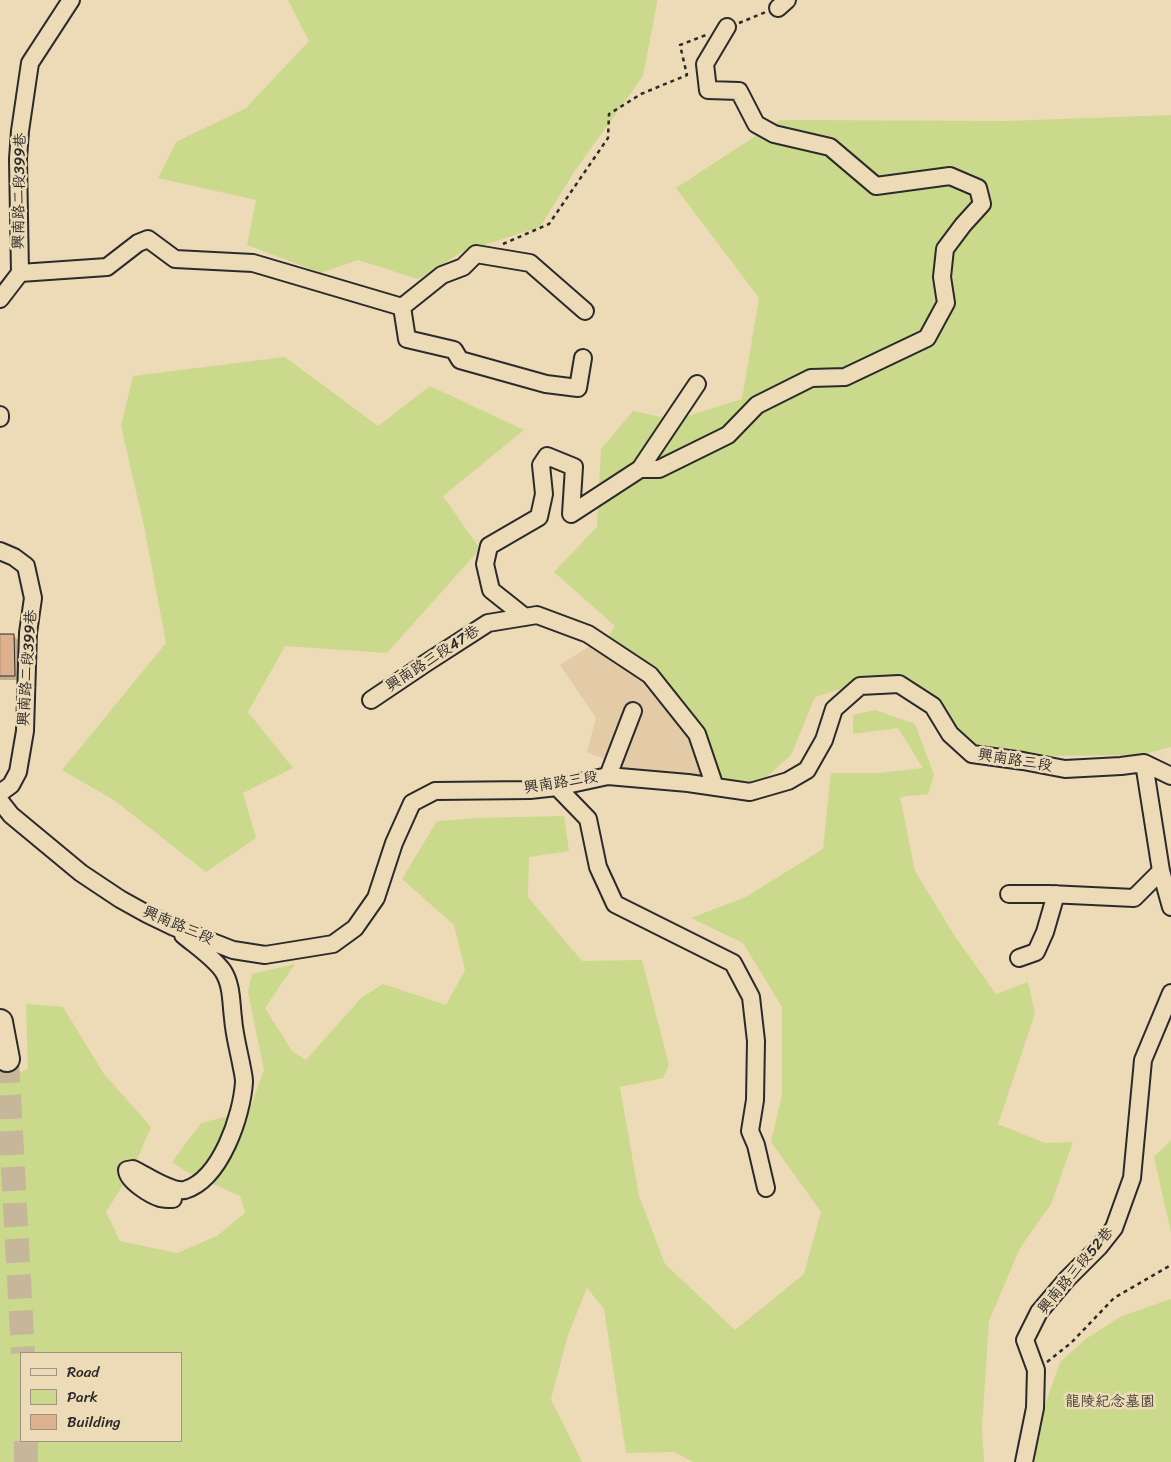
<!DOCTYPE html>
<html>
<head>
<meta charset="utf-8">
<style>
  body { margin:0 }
  #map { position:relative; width:1171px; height:1462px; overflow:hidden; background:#eddab7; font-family:Sriracha,sans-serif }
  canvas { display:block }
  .legend { position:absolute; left:20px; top:1352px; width:162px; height:90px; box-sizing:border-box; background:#eddab7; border:1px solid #9f947f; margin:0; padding:6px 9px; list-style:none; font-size:15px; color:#2b2b2b }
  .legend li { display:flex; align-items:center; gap:10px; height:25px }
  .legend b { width:25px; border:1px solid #9f947f }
</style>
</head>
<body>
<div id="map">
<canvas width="1171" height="1462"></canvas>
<ul class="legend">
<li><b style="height:6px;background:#eddab7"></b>Road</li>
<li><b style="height:14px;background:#cbd98c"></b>Park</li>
<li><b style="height:14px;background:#ddb18e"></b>Building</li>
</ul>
</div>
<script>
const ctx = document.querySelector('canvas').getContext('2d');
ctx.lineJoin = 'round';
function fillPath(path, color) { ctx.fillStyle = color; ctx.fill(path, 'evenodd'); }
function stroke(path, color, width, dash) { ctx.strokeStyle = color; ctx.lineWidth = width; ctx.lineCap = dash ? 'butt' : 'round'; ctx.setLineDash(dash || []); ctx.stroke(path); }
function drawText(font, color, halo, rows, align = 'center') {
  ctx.font = font + ' Sriracha,"LXGW WenKai TC",sans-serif'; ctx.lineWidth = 5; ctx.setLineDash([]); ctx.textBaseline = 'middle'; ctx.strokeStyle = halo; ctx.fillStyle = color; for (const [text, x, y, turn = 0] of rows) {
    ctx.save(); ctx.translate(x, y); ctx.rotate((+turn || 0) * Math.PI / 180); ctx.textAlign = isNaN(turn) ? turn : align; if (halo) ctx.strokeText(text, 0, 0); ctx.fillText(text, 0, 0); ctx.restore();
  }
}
const built = new Path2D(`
  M 595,643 L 647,677 L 692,735 L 708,778 L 602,767 L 604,759 L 587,752 L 596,718 L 560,665 Z`);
const green = new Path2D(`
  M 288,0 L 657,0 L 657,3 L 643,76 L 576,169 L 540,227 L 462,252 L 418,279 L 358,260 L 321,273 L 247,245 L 256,200 L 158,178 L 176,142 L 246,108 L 309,41 Z
  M 1171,115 L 1171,747 L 1140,755 L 1033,756 L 956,751 L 923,704 L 875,678 L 815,697 L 791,755 L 761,782 L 722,779 L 701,731 L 607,640 L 615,626 L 554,572 L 597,527 L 601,449 L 633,411 L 675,420 L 742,399 L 759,298 L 676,188 L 780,120 L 1007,121 Z
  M 285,357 L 378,426 L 430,386 L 524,430 L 443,496 L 480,549 L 387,653 L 285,646 L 248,712 L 293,768 L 243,793 L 256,838 L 206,872 L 114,800 L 62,770 L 166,643 L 144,526 L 121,426 L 133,376 Z
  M 875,710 L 915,724 L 934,775 L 928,794 L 900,797 L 915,871 L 954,935 L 996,994 L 1028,982 L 1035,1013 L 998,1124 L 1045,1143 L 1073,1142 L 1051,1204 L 1020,1248 L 989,1321 L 982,1427 L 984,1462 L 693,1462 L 674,1452 L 626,1453 L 604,1309 L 587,1288 L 568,1335 L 551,1399 L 582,1462 L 0,1462 L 0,1079 L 28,1069 L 26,1004 L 63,1007 L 104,1074 L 151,1127 L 133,1169 L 106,1212 L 120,1241 L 177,1253 L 217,1236 L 245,1213 L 240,1196 L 191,1174 L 172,1162 L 201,1123 L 249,1111 L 264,1070 L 248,992 L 252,974 L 295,964 L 265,1008 L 292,1051 L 306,1060 L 361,998 L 383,984 L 446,1005 L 465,970 L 454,925 L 402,879 L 437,821 L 477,818 L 564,816 L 569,851 L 529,857 L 528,897 L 582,961 L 642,960 L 669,1065 L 663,1078 L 620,1087 L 639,1196 L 665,1264 L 735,1330 L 804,1274 L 821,1212 L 771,1142 L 782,1095 L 782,1007 L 743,943 L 691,918 L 746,897 L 823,849 L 831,773 L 879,773 L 923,768 L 898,728 L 853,734 L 853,715 ZM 21,1353 L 181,1353 L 181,1441 L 21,1441 Z
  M 1171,1140 L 1171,1232 L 1154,1157 Z
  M 1171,1299 L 1171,1462 L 1035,1462 L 1041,1417 L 1060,1362 L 1087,1338 L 1122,1316 Z`);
const shadow = new Path2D(`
  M 0,636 L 14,636 L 18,640 L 19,680 L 0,680 Z`);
const building = new Path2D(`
  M 0,634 L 14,634 L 15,676 L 0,676 Z`);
const highwayTunnel = new Path2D(`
  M 7,1059 L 23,1353
  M 26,1441 L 26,1462`);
const path = new Path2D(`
  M 739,23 L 766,12
  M 503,244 L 549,224 L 608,138 L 609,114 L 641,94 L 687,75 L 680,45 L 706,35
  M 1047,1362 L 1071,1343 L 1114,1298 L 1171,1265`);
const minor = new Path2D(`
  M 778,8 L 787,0
  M 20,273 L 107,267 L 138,243 L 148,239 L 175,259 L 253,263 L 402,307
  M 0,299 L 20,273 L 18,159 L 20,131 L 30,63 L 71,0
  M 583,358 L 578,388 L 546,384 L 460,360 L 454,350 L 407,339 L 402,307 L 442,275 L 463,267 L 476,254 L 530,263 L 585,311
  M 0,415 L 0,418
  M 640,469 L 659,469 L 728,435 L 757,405 L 811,378 L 845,377 L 927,338 L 946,303 L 942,277 L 945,249 L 963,225 L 982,204 L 978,188 L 950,176 L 876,186 L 830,147 L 774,134 L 756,124 L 739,91 L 708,90 L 705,64 L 727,27
  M 0,551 L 14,557 L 26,566 L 33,598 L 28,633 L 25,731 L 18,772 L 11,785 L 0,793
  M 525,617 L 491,590 L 485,564 L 489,546 L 539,517 L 544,494 L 541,465 L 547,456 L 574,467 L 571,514 L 640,469 L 697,384
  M 371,700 L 426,663 L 488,623 L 537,615 L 588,634 L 650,675 L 697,734 L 715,787
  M 1144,763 L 1161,871 L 1171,907
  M 608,776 L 633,711
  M 557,787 L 588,819 L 598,867 L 615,904 L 733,963 L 751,997 L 756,1041 L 755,1100 L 750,1131 L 756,1145 L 766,1188
  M 0,801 L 11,815 L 81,873 L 120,899 L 147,914 L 174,927 L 233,950 L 265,955 L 333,944 L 355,928 L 376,898 L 394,843 L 412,803 L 435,791 L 530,790 L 557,787 L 608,776 L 688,783 L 750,792 L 788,781 L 807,770 L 824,740 L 834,709 L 860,686 L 899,684 L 933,706 L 950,734 L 972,754 L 1023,761 L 1065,769 L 1121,766 L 1144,763 L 1171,776
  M 1009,894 L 1049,894 L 1134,898 L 1161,871
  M 1019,958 L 1036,952 L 1045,932 L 1056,894
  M 173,1199 C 169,1199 164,1199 160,1198 C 151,1195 127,1181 127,1170 L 133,1169 C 146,1175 171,1193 185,1190 C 221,1179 242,1115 244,1082 C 244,1076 242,1069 241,1063 C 238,1048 234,1033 233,1018 C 231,1003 232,985 223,971 C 213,957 196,946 183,935
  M 1024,1462 L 1035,1408 L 1036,1370 L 1025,1340 L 1039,1312 L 1067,1279 L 1099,1247 L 1114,1228 L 1132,1178 L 1143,1060 L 1171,993`);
const highway = new Path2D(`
  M 0,1022 L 7,1059`);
const streetNames = [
  ["興南路二段399巷",20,191,-89],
  ["興南路三段47巷",433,659,-33],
  ["興南路二段399巷",28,668,-86],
  ["興南路三段",1015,761,9],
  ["興南路三段",561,783,-9],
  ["興南路三段",178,926,23],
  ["興南路三段52巷",1076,1271,-50]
];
const parkNames = [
  ["龍陵紀念墓園",1110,1402]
];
fillPath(built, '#e4cba8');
fillPath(green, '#cbd98c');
fillPath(shadow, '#0003');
fillPath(building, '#ddb18e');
stroke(building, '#2b2b2b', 1);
stroke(highwayTunnel, '#c6b79b', 24, [24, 12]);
stroke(minor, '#2b2b2b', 20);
stroke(highway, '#2b2b2b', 28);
stroke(path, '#2b2b2b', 2.5, [4, 4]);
stroke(minor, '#eddab7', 16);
stroke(highway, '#eddab7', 24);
drawText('15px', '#2b2b2b', '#eddab7', streetNames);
drawText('15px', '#43453a', '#eddab7', parkNames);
</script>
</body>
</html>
